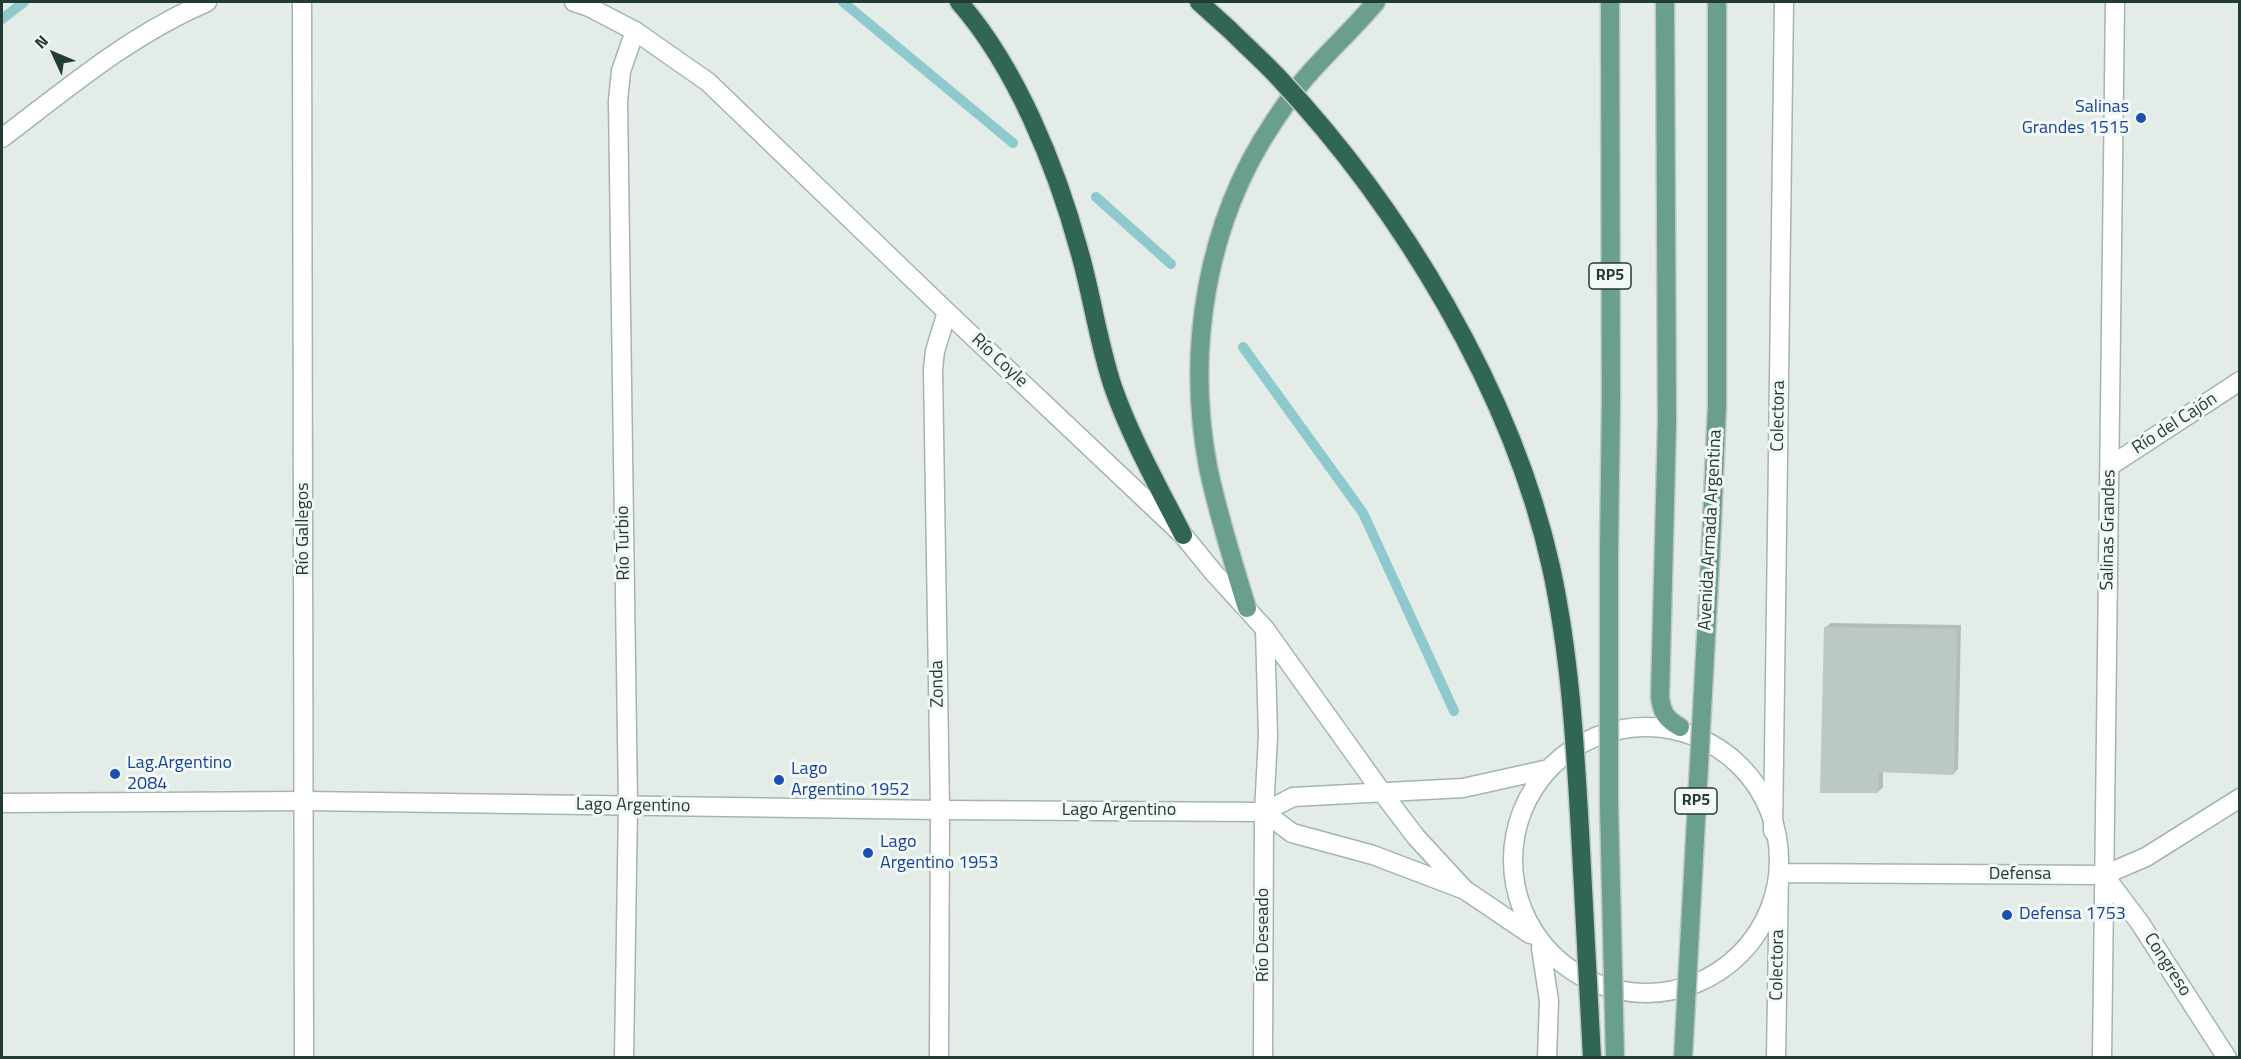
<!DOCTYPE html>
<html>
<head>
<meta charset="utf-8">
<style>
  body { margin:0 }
  #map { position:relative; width:2241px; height:1059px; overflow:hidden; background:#e3ece7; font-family:"Titillium Web",sans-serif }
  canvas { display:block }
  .frame { position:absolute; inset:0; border:3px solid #233c33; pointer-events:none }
  .north { position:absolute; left:24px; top:24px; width:60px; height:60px; -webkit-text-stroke:4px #f3f8f5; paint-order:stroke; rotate:314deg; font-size:16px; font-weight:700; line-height:24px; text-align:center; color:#233c33 }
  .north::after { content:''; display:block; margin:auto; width:21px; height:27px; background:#233c33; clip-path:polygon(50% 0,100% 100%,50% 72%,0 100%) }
</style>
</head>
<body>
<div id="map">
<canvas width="2241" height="1059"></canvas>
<div class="frame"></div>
<div class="north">N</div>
</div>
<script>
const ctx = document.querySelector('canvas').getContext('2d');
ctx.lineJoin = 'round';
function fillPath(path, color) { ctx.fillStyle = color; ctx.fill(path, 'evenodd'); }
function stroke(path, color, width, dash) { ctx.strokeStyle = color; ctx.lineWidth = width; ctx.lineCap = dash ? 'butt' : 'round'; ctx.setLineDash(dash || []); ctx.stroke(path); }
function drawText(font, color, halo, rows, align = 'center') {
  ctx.font = font + ' "Titillium Web",sans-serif'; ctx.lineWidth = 6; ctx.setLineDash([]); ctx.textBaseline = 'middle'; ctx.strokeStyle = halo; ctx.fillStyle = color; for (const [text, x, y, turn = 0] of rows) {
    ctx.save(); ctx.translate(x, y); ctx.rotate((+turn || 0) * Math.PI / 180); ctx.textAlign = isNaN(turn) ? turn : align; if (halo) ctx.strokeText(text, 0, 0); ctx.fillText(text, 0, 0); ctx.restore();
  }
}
const shadow = new Path2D(`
  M 1831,623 L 1961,625 L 1958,769 L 1953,774 L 1883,771 L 1883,787 L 1878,792 L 1826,627 Z`);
const stream = new Path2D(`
  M 843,2 L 1013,143
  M 2,19 L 24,2
  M 1096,197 L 1171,264
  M 1243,347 L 1363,513 L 1454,711`);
const building = new Path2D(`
  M 1824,627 L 1957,629 L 1954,775 L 1879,772 L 1878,793 L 1820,793 Z`);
const street = new Path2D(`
  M 302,2 L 304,1058
  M 2110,466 L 2240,381
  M 1773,831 L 1784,2
  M 1541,948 L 1549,1001 L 1547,1058
  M 624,1058 L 628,806 L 618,101 L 621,71 L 635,31
  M 939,1058 L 940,810 L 933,369 L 935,351 L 947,312
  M 1263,1058 L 1264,812 L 1268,736 L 1265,629
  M 1776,1058 L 1779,873
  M 2102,1058 L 2115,2`);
const secondary = new Path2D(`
  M 574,2 L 589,7 L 635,31 L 708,82 L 947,312 L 1183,535 L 1214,573 L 1265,629 L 1381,791 L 1416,837 L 1465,890
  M 2,138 C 68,88 130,35 207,2
  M1513 860a133 133 0 1 1 266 0a133 133 0 1 1-266 0Z
  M 2,803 L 305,801 L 940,810 L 1264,812 L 1293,797 L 1463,788 L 1544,770
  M 1264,812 L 1292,833 L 1373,855 L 1465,890 L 1530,934
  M 1779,873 L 2104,875 L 2146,857 L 2240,798
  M 2104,875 L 2140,923 L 2227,1058`);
const primary = new Path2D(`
  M 1665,2 L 1667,423 L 1660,697 C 1662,713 1666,719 1680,727
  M 1711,545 L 1717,406 L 1717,2
  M 1609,550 L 1611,400 L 1610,2
  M 1247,608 C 1233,562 1218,515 1208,467 C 1186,350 1206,223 1273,123 C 1284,107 1295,89 1308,75 C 1330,50 1355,27 1376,2`);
const highway = new Path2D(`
  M 959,2 C 1016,67 1056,166 1079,250 C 1092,295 1098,342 1113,387 C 1131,438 1158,486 1183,535
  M 1199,2 L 1230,30`);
const primaryBridge = new Path2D(`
  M 1609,550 L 1609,805 L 1615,1058
  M 1683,1058 L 1711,545`);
const highwayBridge = new Path2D(`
  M 1230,30 C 1246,46 1263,61 1278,77 C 1401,208 1512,391 1551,567 C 1570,654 1575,743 1580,831 C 1584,907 1588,982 1592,1058`);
const markers = [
  [2141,118,6,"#1a4fb4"],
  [115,774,6,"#1a4fb4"],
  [779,780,6,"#1a4fb4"],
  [868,853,6,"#1a4fb4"],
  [2007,915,6,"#1a4fb4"]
];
const shields = [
  [1610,276,42],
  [1696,801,42]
];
const shieldNames = [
  ["RP5",1610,276],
  ["RP5",1696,801]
];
const transitNames = [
  ["Salinas",2129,108,"right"],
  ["Grandes 1515",2129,129,"right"],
  ["Lag.Argentino",127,764],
  ["2084",127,785],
  ["Lago",791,770],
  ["Argentino 1952",791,791],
  ["Lago",880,843],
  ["Argentino 1953",880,864],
  ["Defensa 1753",2019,915]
];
const streetNames = [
  ["Río Coyle",999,361,43],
  ["Colectora",1779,416,-89],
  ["Río del Cajón",2175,424,-33],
  ["Río Gallegos",304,529,-90],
  ["Avenida Armada Argentina",1711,530,-87],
  ["Salinas Grandes",2109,530,-89],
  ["Río Turbio",624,543,-91],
  ["Zonda",938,684,-91],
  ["Lago Argentino",633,806,1],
  ["Lago Argentino",1119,811],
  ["Defensa",2020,875],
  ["Río Deseado",1264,935,-90],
  ["Colectora",1778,965,-89],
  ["Congreso",2167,965,57]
];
fillPath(shadow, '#0003');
stroke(stream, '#8ec9cd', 10);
fillPath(building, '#bbc9c2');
stroke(street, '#a6b4ad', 21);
stroke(secondary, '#a1b7ad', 21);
stroke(primary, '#c1c8c6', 21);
stroke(highway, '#c1c8c6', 21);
stroke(street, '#fff', 18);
stroke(secondary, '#fff', 18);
stroke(primary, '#6a9f8c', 18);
stroke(highway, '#316656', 18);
stroke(primaryBridge, '#c1c8c6', 21, []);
stroke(highwayBridge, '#c1c8c6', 21, []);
stroke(primaryBridge, '#6a9f8c', 18);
stroke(highwayBridge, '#316656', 18);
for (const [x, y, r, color] of markers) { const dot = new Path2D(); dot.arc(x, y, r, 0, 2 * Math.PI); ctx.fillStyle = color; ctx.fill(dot); stroke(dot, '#f3f8f5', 2); }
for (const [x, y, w] of shields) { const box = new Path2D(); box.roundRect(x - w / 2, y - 13, w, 26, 4.5); ctx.fillStyle = '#f3f8f5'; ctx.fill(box); stroke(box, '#233c33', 1.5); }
drawText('bold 16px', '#233c33', null, shieldNames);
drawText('18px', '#164399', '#f3f8f5', transitNames, 'left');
drawText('18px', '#233c33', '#f3f8f5', streetNames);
</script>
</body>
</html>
